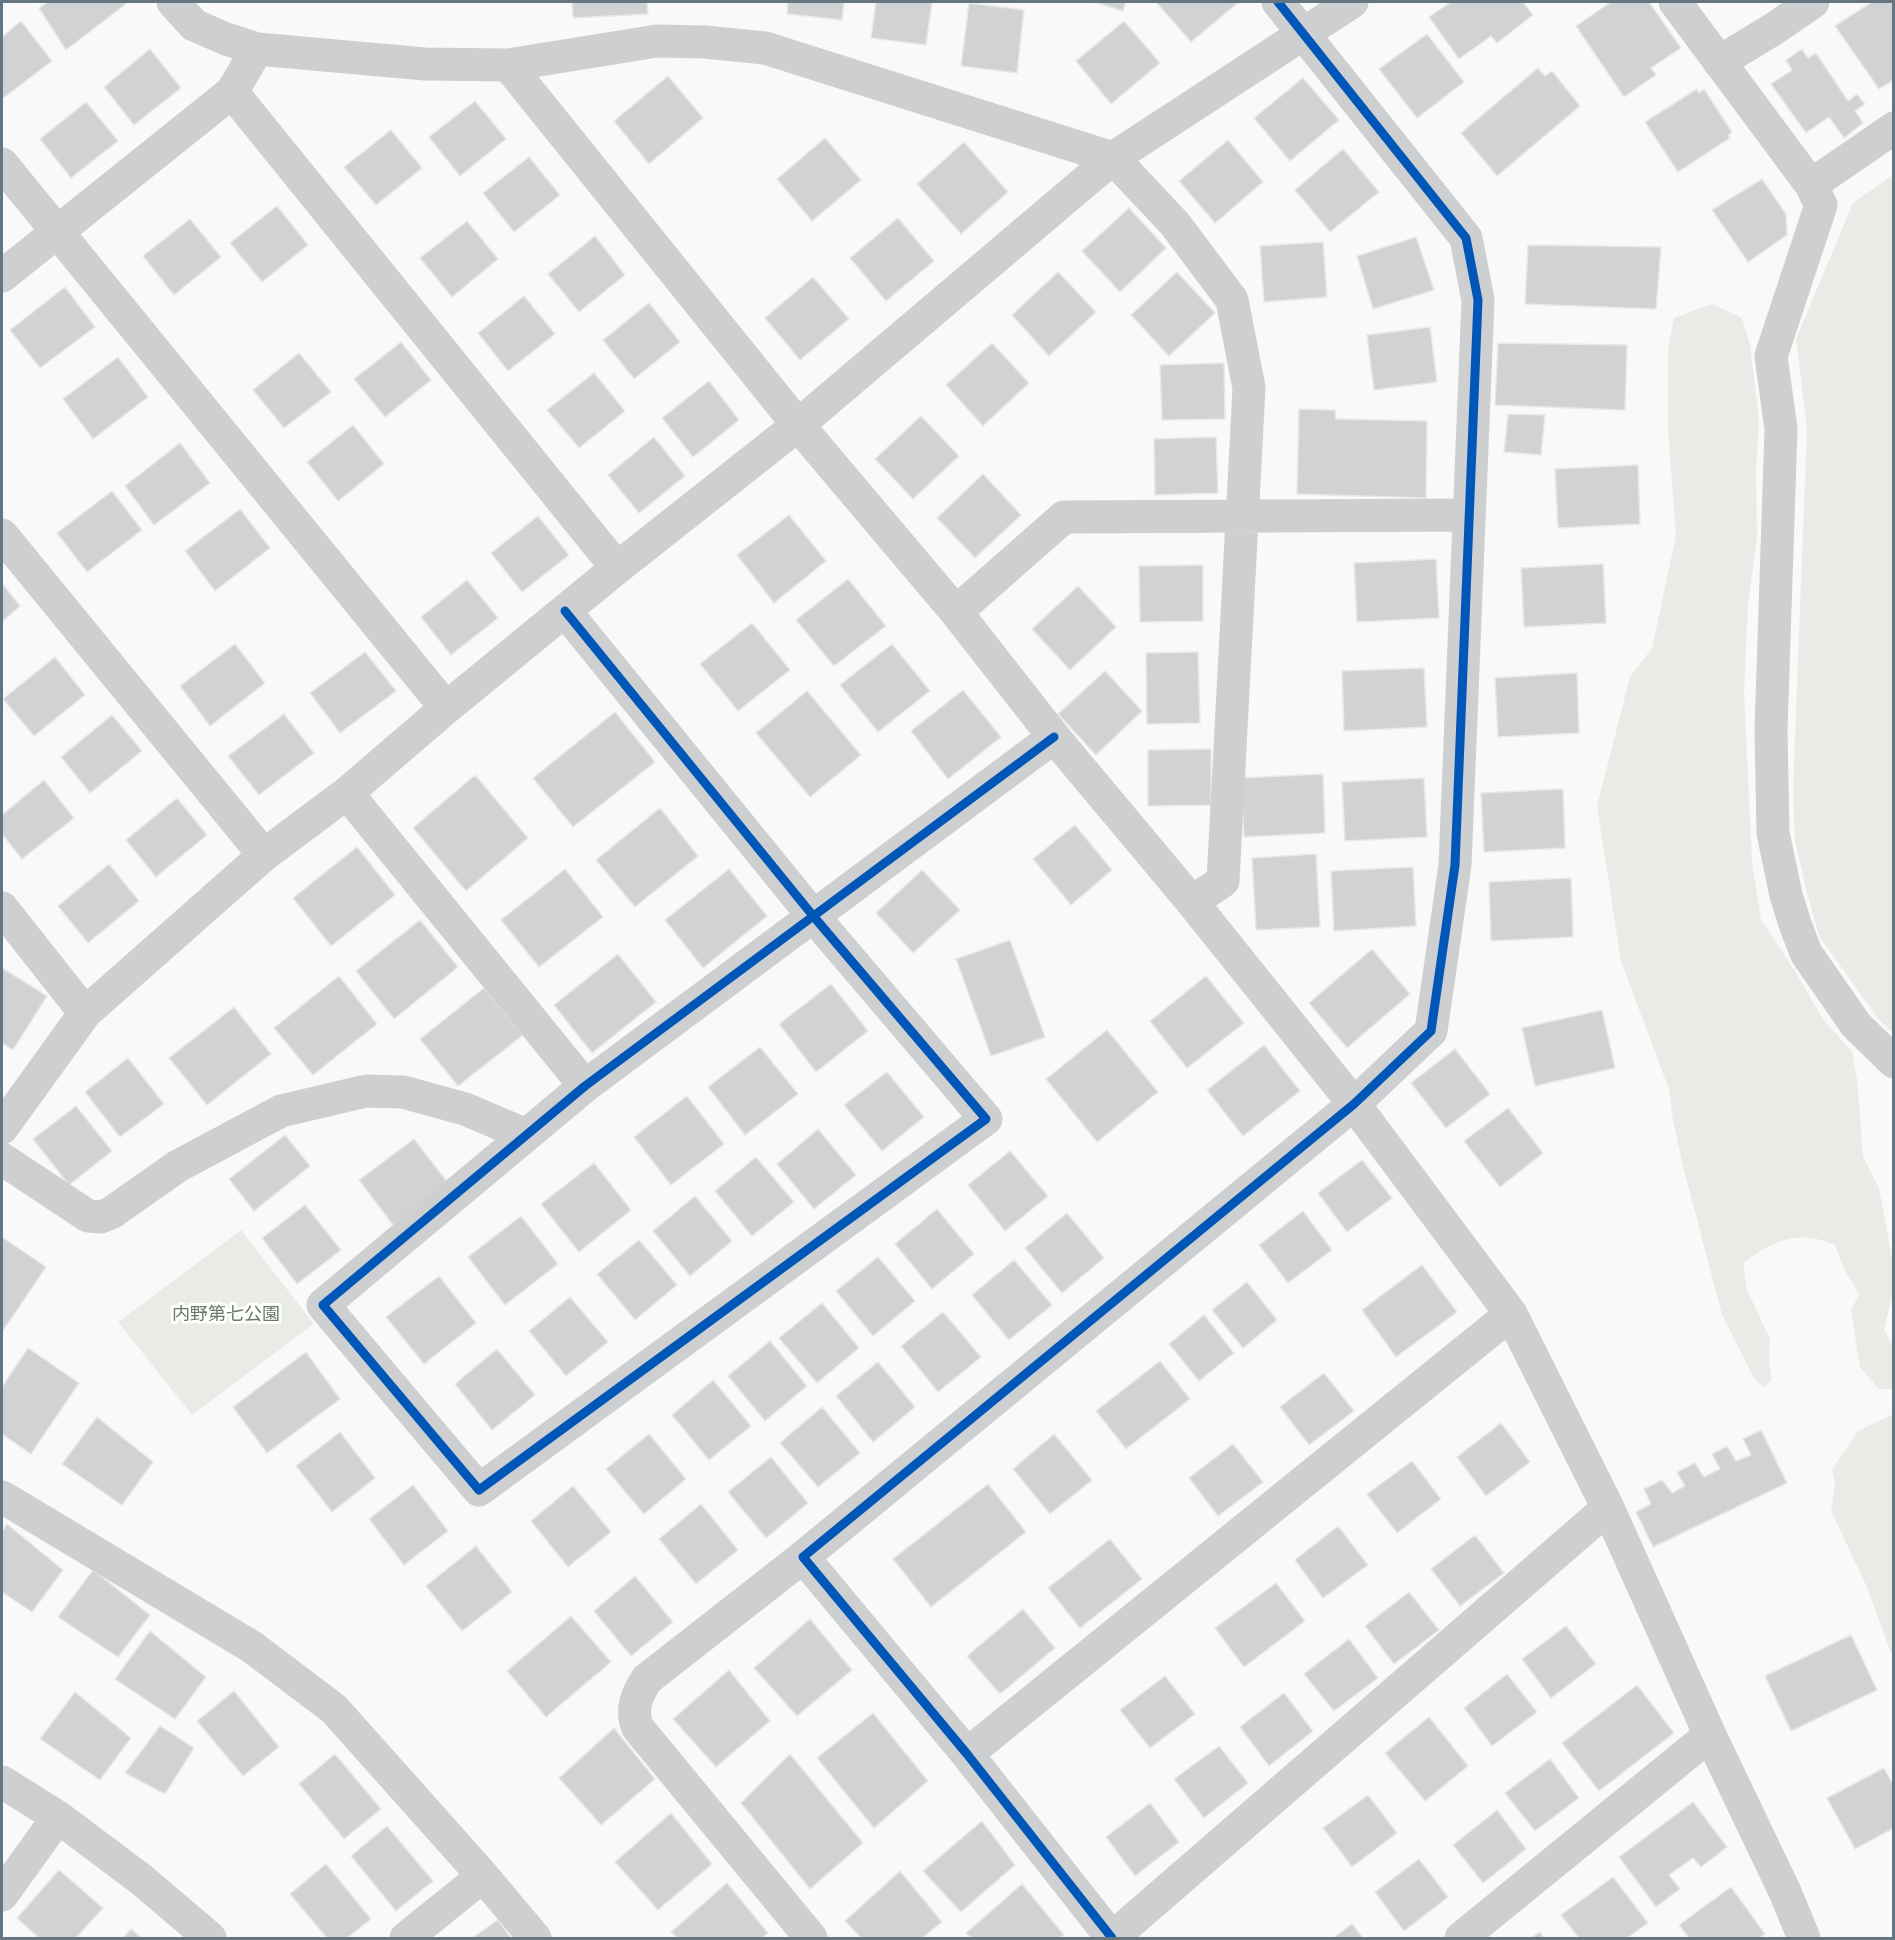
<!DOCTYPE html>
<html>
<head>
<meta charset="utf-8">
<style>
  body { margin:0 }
  #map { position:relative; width:1895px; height:1940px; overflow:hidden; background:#f9f9f9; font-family:Manrope,sans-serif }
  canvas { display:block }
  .frame { position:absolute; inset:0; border:3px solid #657683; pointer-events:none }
</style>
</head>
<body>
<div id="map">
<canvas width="1895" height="1940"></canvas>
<div class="frame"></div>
</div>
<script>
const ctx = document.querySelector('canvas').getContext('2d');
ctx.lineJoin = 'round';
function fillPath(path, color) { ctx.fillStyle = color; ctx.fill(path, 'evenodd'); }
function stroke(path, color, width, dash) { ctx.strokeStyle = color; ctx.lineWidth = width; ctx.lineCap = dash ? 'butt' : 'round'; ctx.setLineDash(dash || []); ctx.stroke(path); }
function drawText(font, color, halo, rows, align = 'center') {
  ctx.font = font + ' Manrope,"Noto Sans JP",sans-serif'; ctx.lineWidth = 6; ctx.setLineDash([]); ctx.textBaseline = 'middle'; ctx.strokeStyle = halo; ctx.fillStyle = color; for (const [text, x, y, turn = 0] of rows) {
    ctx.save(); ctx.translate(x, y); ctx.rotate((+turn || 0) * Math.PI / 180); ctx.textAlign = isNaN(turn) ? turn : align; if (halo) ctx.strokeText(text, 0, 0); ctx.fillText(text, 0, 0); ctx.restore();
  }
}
const green = new Path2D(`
  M 1893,175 L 1893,1033 L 1879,1020 L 1819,936 L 1806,889 L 1795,841 L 1793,790 L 1807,429 L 1796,339 L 1853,203 Z
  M 1712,304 L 1742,318 L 1750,345 L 1759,421 L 1756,471 L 1757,536 L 1748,604 L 1744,691 L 1752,863 L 1761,920 L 1795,971 L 1822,1018 L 1852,1052 L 1857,1079 L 1863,1157 L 1879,1188 L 1893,1264 L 1893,1292 L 1884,1330 L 1893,1347 L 1893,1389 L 1879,1389 L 1860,1367 L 1851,1311 L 1859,1294 L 1844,1269 L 1835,1245 C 1799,1229 1773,1240 1743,1263 L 1747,1290 L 1770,1339 L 1769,1363 L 1772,1379 L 1764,1387 L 1754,1378 L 1722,1315 L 1683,1166 L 1673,1120 L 1669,1089 L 1621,961 L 1597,806 L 1630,677 L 1652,648 L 1676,536 L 1668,429 L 1668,350 L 1674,318 Z
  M 241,1230 L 314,1324 L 192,1415 L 118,1322 Z
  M 1893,1414 L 1893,1658 L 1866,1585 L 1831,1511 L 1835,1484 L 1832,1469 L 1858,1431 Z`);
const building = new Path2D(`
  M 48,2 L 124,2 L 126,4 L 66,50 L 39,8 Z
  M 572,2 L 647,2 L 648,14 L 573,18 Z
  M 788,2 L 844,2 L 842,20 L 787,14 Z
  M 876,2 L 932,2 L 926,45 L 871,38 Z
  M 1094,2 L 1126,2 L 1123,11 Z
  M 1156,2 L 1239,2 L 1191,42 Z
  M 1451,2 L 1523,2 L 1533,15 L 1497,43 L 1491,36 L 1459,59 L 1429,17 Z
  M 1611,2 L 1649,2 L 1681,48 L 1651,68 L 1656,75 L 1624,97 L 1576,26 Z
  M 1872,2 L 1894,2 L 1894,80 L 1879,89 L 1835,26 Z
  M 969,3 L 1024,10 L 1017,73 L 961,66 Z
  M 21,21 L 52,61 L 2,99 L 2,37 Z
  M 1124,21 L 1160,63 L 1111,104 L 1076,61 Z
  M 1427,34 L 1464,82 L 1417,118 L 1379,69 Z
  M 150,49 L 181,88 L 134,125 L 104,87 Z
  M 1802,49 L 1808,58 L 1816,53 L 1848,101 L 1857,94 L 1865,104 L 1855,111 L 1863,123 L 1844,138 L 1829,117 L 1806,133 L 1771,84 L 1792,70 L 1786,60 Z
  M 1538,68 L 1545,76 L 1552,71 L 1580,106 L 1497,176 L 1461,133 Z
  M 668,76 L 703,118 L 649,164 L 614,121 Z
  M 1303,78 L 1339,120 L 1290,161 L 1254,118 Z
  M 1697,89 L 1699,93 L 1704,89 L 1732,132 L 1728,135 L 1730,138 L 1678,172 L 1645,122 Z
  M 475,101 L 506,139 L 460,176 L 429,137 Z
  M 86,102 L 118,141 L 71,178 L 40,139 Z
  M 391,130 L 422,168 L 376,205 L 344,167 Z
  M 825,138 L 861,180 L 812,221 L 777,179 Z
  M 1228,140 L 1263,182 L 1215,223 L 1179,181 Z
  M 964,142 L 1008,192 L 961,234 L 917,184 Z
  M 1343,149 L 1379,192 L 1330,232 L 1295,190 Z
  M 529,157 L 560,195 L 514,232 L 483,193 Z
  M 1762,179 L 1786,214 L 1787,235 L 1748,262 L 1712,210 Z
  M 277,206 L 308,245 L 262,282 L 230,243 Z
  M 1129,208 L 1166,248 L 1120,292 L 1082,251 Z
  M 898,218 L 934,261 L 886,301 L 850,258 Z
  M 190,219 L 221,257 L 174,295 L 143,256 Z
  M 467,221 L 498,259 L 452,297 L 420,258 Z
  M 595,236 L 625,275 L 579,312 L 548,274 Z
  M 1416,237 L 1434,290 L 1373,309 L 1357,256 Z
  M 1323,242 L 1327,297 L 1264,302 L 1260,246 Z
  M 1528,245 L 1661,247 L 1656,309 L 1525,304 Z
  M 1058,272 L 1096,312 L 1049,356 L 1012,315 Z
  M 1177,272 L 1215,313 L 1169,356 L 1131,315 Z
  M 813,277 L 849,319 L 800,360 L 765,318 Z
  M 65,287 L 95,327 L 40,368 L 10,330 Z
  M 524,296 L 555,334 L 508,371 L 478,333 Z
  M 649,303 L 680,342 L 634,379 L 603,340 Z
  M 1430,327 L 1437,382 L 1374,390 L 1367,335 Z
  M 401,342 L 431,380 L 385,417 L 354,379 Z
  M 992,343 L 1029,383 L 983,426 L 946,385 Z
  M 1498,343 L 1627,345 L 1625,410 L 1495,405 Z
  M 299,353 L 331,392 L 284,428 L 253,390 Z
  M 118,357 L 148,397 L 93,439 L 63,399 Z
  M 1224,363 L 1225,419 L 1162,420 L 1160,365 Z
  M 594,373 L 625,411 L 579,448 L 547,410 Z
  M 709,381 L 739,420 L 693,457 L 662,418 Z
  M 1299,409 L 1335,410 L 1336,419 L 1427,421 L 1426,498 L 1297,494 Z
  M 1508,414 L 1545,415 L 1541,455 L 1504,452 Z
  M 921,416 L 959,456 L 913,499 L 875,459 Z
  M 353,425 L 384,464 L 338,501 L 307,462 Z
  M 654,437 L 685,476 L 639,513 L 608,475 Z
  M 1216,437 L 1218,493 L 1155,495 L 1154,439 Z
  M 180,443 L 210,483 L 154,525 L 125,486 Z
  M 1638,465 L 1640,524 L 1558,528 L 1555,469 Z
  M 983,474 L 1021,515 L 975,558 L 937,518 Z
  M 112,491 L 142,530 L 87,572 L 57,533 Z
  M 240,509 L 270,548 L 215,591 L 185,551 Z
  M 789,515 L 826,561 L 774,603 L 737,555 Z
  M 538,516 L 569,555 L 522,592 L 491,553 Z
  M 1436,559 L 1439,618 L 1357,622 L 1354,563 Z
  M 1603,564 L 1606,623 L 1524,627 L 1521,568 Z
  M 1203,565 L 1203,621 L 1140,622 L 1139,566 Z
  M 848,579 L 886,626 L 834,666 L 796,620 Z
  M 467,580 L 498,618 L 451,655 L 421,617 Z
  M 2,583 L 20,606 L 2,622 Z
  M 1078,586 L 1116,627 L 1070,670 L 1032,629 Z
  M 752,623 L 790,670 L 738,711 L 700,664 Z
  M 235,644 L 265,683 L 210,726 L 180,686 Z
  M 892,644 L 930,691 L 878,732 L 840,685 Z
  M 365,652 L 396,691 L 340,733 L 310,693 Z
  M 1198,652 L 1200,723 L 1147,724 L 1146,653 Z
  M 55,657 L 85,695 L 34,736 L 3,699 Z
  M 1424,668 L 1427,727 L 1344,731 L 1342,671 Z
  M 1105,671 L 1142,711 L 1096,755 L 1058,714 Z
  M 1577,673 L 1579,733 L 1498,737 L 1495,678 Z
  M 963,690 L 1001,737 L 948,779 L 911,731 Z
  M 807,691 L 861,755 L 810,797 L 756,733 Z
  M 615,712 L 655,762 L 573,827 L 533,778 Z
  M 284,714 L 314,753 L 259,795 L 228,756 Z
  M 112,715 L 142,751 L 90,793 L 61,757 Z
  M 1211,749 L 1211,805 L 1148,806 L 1148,750 Z
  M 1323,774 L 1325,833 L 1244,837 L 1241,778 Z
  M 475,775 L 528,838 L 466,891 L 413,828 Z
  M 1424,778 L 1427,837 L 1345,841 L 1342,782 Z
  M 44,780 L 74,818 L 22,859 L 2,834 L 2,815 Z
  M 1563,789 L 1565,848 L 1484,852 L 1481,793 Z
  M 177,798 L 207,835 L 156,877 L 126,840 Z
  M 660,808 L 698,856 L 635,907 L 596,860 Z
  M 1075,825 L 1112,870 L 1071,905 L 1033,859 Z
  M 357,847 L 395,895 L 331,946 L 293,898 Z
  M 1316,854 L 1320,927 L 1256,930 L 1252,858 Z
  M 109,864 L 139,901 L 88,943 L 58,906 Z
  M 1413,867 L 1416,926 L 1334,931 L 1331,871 Z
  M 565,869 L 603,917 L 539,967 L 501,920 Z
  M 729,869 L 767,916 L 703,968 L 665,920 Z
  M 922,870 L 960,910 L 913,953 L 876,913 Z
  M 1571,878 L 1573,937 L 1491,941 L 1489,882 Z
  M 420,920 L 458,967 L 394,1019 L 356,971 Z
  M 1010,940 L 1045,1037 L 991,1056 L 956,959 Z
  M 1372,949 L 1410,994 L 1347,1048 L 1309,1003 Z
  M 618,954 L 656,1002 L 592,1053 L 554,1005 Z
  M 2,968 L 47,996 L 13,1050 L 2,1043 Z
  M 339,976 L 377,1024 L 313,1075 L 274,1028 Z
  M 1206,976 L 1244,1023 L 1187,1068 L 1150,1021 Z
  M 831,984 L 868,1031 L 816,1072 L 779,1024 Z
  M 484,988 L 523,1035 L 458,1086 L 420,1039 Z
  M 234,1007 L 271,1054 L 207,1105 L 169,1058 Z
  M 1602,1010 L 1615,1068 L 1535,1086 L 1522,1028 Z
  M 1107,1030 L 1158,1092 L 1097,1142 L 1046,1079 Z
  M 1264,1045 L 1300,1091 L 1243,1136 L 1207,1090 Z
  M 760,1047 L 798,1094 L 745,1135 L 708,1087 Z
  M 1455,1049 L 1490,1094 L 1446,1128 L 1411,1083 Z
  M 128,1058 L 164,1104 L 120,1137 L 85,1092 Z
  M 887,1072 L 924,1117 L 882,1151 L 844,1105 Z
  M 687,1096 L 724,1144 L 671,1185 L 634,1137 Z
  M 76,1106 L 112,1151 L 69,1185 L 33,1139 Z
  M 1508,1108 L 1543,1153 L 1500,1187 L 1464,1141 Z
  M 818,1129 L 856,1175 L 814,1209 L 777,1164 Z
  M 285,1135 L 310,1166 L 254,1211 L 229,1179 Z
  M 414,1139 L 448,1183 L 393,1225 L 359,1180 Z
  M 1010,1151 L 1048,1196 L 1005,1231 L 968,1185 Z
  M 756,1157 L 794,1202 L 752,1236 L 715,1191 Z
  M 1362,1160 L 1392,1198 L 1347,1232 L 1318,1193 Z
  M 594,1163 L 631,1210 L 579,1252 L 541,1204 Z
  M 695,1196 L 732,1241 L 690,1276 L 653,1231 Z
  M 305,1205 L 341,1250 L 297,1284 L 262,1238 Z
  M 937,1209 L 974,1254 L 932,1289 L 895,1244 Z
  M 1303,1211 L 1332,1250 L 1288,1283 L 1259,1245 Z
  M 1067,1213 L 1104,1258 L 1062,1293 L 1025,1248 Z
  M 521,1216 L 558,1264 L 505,1305 L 468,1257 Z
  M 2,1237 L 46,1267 L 2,1332 Z
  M 639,1240 L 677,1285 L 635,1320 L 597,1274 Z
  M 878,1257 L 915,1301 L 873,1336 L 836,1291 Z
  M 1014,1260 L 1052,1305 L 1009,1340 L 972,1295 Z
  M 1422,1265 L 1457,1312 L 1396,1357 L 1362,1310 Z
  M 439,1276 L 476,1323 L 424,1364 L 386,1317 Z
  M 1247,1282 L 1277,1320 L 1243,1348 L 1212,1310 Z
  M 570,1297 L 608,1342 L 566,1376 L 529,1331 Z
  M 822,1303 L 859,1348 L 817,1383 L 779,1338 Z
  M 943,1312 L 981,1357 L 938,1392 L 901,1346 Z
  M 1204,1315 L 1234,1353 L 1199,1381 L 1169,1344 Z
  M 770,1341 L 807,1386 L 765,1421 L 728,1376 Z
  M 28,1348 L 79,1383 L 31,1454 L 2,1434 L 2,1387 Z
  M 497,1349 L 535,1395 L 492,1430 L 455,1384 Z
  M 306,1352 L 340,1399 L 267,1453 L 233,1407 Z
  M 1160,1361 L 1190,1399 L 1126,1449 L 1096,1411 Z
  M 878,1362 L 915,1407 L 873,1442 L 836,1396 Z
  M 1324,1373 L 1354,1411 L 1309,1445 L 1280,1407 Z
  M 713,1380 L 751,1426 L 709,1460 L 672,1415 Z
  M 822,1407 L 860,1453 L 818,1487 L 780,1443 Z
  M 97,1417 L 153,1462 L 122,1505 L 62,1464 Z
  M 1501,1423 L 1530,1462 L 1486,1496 L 1457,1457 Z
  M 1761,1430 L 1787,1483 L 1653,1547 L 1636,1512 L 1651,1504 L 1644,1489 L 1662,1480 L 1672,1493 L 1685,1486 L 1677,1472 L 1695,1463 L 1704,1477 L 1720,1469 L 1712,1454 L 1727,1446 L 1736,1461 L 1751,1455 L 1743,1439 Z
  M 340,1432 L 375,1478 L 332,1512 L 296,1466 Z
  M 649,1434 L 686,1479 L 644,1514 L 606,1469 Z
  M 1054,1434 L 1092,1480 L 1050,1514 L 1013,1469 Z
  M 1233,1444 L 1263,1482 L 1218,1516 L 1189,1478 Z
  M 771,1457 L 808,1503 L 766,1538 L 728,1492 Z
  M 1412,1461 L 1441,1499 L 1397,1533 L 1367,1494 Z
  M 988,1484 L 1026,1532 L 931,1607 L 893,1559 Z
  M 413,1485 L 448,1531 L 404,1565 L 369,1519 Z
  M 573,1486 L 611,1532 L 568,1567 L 531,1521 Z
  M 701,1504 L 738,1550 L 696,1584 L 659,1539 Z
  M 7,1524 L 63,1570 L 32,1612 L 2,1592 L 2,1532 Z
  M 1338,1526 L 1368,1565 L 1323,1598 L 1295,1560 Z
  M 1475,1535 L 1504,1573 L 1460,1606 L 1431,1569 Z
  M 1110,1539 L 1142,1579 L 1080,1628 L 1048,1588 Z
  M 476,1546 L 512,1592 L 462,1631 L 426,1586 Z
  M 93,1570 L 150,1615 L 118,1657 L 58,1617 Z
  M 635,1576 L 673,1622 L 631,1656 L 594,1611 Z
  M 1276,1583 L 1305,1621 L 1244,1667 L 1215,1628 Z
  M 1409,1592 L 1439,1630 L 1394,1664 L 1365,1626 Z
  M 1023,1609 L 1055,1648 L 1000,1694 L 967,1656 Z
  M 571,1616 L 611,1662 L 546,1717 L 507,1671 Z
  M 810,1619 L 852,1670 L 797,1716 L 754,1668 Z
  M 1566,1626 L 1596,1664 L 1551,1698 L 1522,1659 Z
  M 150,1631 L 206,1677 L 175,1719 L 115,1679 Z
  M 1851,1635 L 1877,1690 L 1791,1731 L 1765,1676 Z
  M 1349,1639 L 1378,1678 L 1334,1711 L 1304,1674 Z
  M 729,1670 L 770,1721 L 716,1767 L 673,1719 Z
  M 1507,1674 L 1537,1712 L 1492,1746 L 1464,1708 Z
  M 1165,1676 L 1195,1714 L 1150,1748 L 1120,1710 Z
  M 1637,1685 L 1674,1733 L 1599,1791 L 1562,1743 Z
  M 234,1691 L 279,1747 L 243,1776 L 197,1721 Z
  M 75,1692 L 131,1738 L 100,1780 L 40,1739 Z
  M 1284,1693 L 1313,1731 L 1269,1766 L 1240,1727 Z
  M 873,1713 L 928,1781 L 874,1828 L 817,1758 Z
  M 1429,1717 L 1468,1766 L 1425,1801 L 1385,1753 Z
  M 160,1726 L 194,1748 L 165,1794 L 125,1773 Z
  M 614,1728 L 655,1779 L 601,1825 L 559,1778 Z
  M 1219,1746 L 1248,1783 L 1204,1818 L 1174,1779 Z
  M 335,1754 L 381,1809 L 344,1839 L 299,1784 Z
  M 790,1754 L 863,1843 L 810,1889 L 741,1803 Z
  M 1550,1759 L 1579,1798 L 1535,1831 L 1505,1793 Z
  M 1884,1768 L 1894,1786 L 1894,1828 L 1855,1849 L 1827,1798 Z
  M 1368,1795 L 1397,1833 L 1352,1867 L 1323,1828 Z
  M 1693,1802 L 1727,1847 L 1701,1867 L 1693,1858 L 1669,1875 L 1680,1889 L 1656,1907 L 1619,1857 Z
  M 1150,1803 L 1179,1842 L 1135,1876 L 1106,1837 Z
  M 1497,1810 L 1526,1849 L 1483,1883 L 1453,1845 Z
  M 671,1813 L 712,1864 L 658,1910 L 615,1862 Z
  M 982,1821 L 1015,1865 L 961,1912 L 923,1871 Z
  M 387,1826 L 433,1881 L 396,1911 L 351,1856 Z
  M 1419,1859 L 1448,1897 L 1404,1931 L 1375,1892 Z
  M 326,1864 L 371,1919 L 347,1938 L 327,1938 L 290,1894 Z
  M 59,1870 L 103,1908 L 76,1938 L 39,1938 L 17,1918 Z
  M 900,1871 L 942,1922 L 922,1938 L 861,1938 L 845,1921 Z
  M 1613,1877 L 1648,1923 L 1627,1938 L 1579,1938 L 1561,1915 Z
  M 727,1883 L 768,1933 L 762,1938 L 677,1938 L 671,1932 Z
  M 1022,1884 L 1064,1935 L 1059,1938 L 971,1938 L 966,1933 Z
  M 1731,1887 L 1765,1934 L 1759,1938 L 1689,1938 L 1679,1925 Z
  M 498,1920 L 511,1938 L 472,1938 Z
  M 1352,1924 L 1363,1938 L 1333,1938 Z
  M 131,1929 L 142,1938 L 123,1938 Z
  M 1540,1932 L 1544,1938 L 1531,1938 Z`);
const minor = new Path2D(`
  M 173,2 L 194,25 L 226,39 L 257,49 L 425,64 L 508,65 L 657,41 L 705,42 L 765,48 L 1113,158 L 1175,224 L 1232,300 L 1249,388 L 1223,881 L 1192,902
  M 1675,2 L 1811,185 L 1894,128
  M 1719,62 L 1772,30 L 1813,2
  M 508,65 L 798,425 L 956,612 L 1054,737 L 1192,902 L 1354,1104 L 1511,1314 L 1608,1508 L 1710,1735 L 1785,1892 L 1804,1938
  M 232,92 L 617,568
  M 2,164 L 446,708
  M 1811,185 L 1821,205 L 1771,356 L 1781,429 L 1771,730 L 1773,833 L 1786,895 L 1795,924 L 1806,953 L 1856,1025 L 1894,1062
  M 2,276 L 232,92 L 257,49
  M 2,535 L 264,855
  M 565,611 L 814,917 L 986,1119 L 479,1490 L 323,1305 L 585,1086 L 1054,737
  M 956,612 L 1064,517 L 1469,515
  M 347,793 L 585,1086
  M 2,908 L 85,1013
  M 2,1128 L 85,1013 L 264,855 L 347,793 L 446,708 L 617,568 L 798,425 L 1113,158 L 1352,2
  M 2,1159 L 88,1216 L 101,1217 L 111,1213 L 178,1166 L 281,1111 L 366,1091 L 403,1092 L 465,1109 L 526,1135
  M 2,1497 L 252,1647 L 334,1709 L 483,1876 L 535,1938
  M 803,1557 L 647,1679 C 637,1694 630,1710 638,1728 L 811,1938
  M 967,1754 L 1511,1314
  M 2,1782 L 58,1817 L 142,1880 L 210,1938
  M 2,1895 L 58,1817
  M 406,1938 L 483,1876
  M 1112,1938 L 967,1754 L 803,1557 L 1354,1104 L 1431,1031 L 1455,865 L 1478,300 L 1466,238 L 1278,2
  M 1112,1938 L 1608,1508
  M 1461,1938 L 1710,1735`);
const cycleway = new Path2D(`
  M 565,611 L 814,917 L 986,1119 L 479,1490 L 323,1305 L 585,1086 L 1054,737
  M 1112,1938 L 967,1754 L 803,1557 L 1354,1104 L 1431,1031 L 1455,865 L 1478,300 L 1466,238 L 1278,2`);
const parkNames = [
  ["内野第七公園",226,1315]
];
fillPath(green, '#e8ebe6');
fillPath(building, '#d0d2d3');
stroke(building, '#e8e8e8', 1.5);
stroke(minor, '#cecfd0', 33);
stroke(cycleway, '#0057b8', 9);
drawText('18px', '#687a64', '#fff', parkNames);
</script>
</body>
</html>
